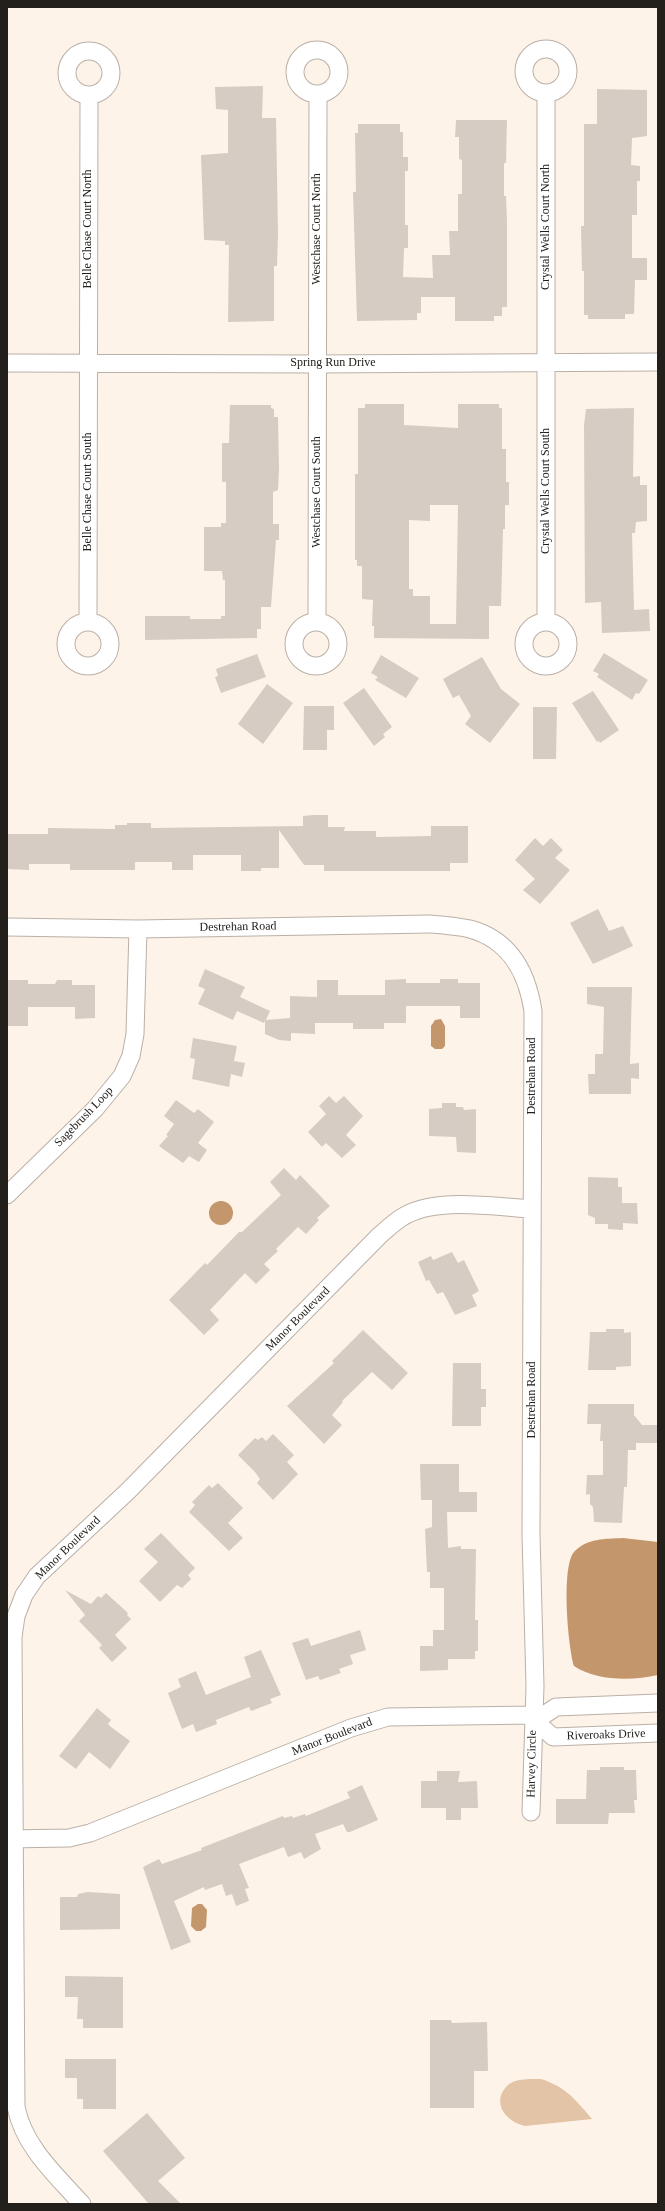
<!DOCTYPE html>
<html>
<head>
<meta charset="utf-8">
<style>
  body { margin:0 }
  #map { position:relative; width:665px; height:2211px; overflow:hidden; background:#fdf3e9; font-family:Georgia,serif }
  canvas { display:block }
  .frame { position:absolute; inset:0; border:8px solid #23201c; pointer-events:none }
</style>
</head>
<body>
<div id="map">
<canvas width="665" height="2211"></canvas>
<div class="frame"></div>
</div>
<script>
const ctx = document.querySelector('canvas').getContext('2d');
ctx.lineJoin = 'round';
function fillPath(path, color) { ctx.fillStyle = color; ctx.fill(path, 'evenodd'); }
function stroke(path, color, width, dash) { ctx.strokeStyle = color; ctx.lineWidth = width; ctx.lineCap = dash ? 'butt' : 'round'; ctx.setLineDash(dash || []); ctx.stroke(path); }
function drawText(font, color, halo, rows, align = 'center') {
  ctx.font = font + ' Georgia,serif'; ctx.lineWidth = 3; ctx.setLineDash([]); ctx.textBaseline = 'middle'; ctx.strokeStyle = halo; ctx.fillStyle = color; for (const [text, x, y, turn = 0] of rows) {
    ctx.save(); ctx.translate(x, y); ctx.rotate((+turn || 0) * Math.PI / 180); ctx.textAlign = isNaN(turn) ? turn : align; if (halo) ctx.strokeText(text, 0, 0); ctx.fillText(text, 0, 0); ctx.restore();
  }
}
const green = new Path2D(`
  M 541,2079 C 566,2087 575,2099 592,2119 L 525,2126 C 506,2122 490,2102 508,2085 C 516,2078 531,2079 541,2079 Z`);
const water = new Path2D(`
  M 441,1019 L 445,1026 L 445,1046 L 442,1049 L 435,1049 L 431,1046 L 431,1026 L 435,1020 Z
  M209 1213a12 12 0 1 1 24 0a12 12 0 1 1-24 0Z
  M 623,1538 L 658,1542 L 658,1675 C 632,1681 596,1681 574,1666 C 568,1646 561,1567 574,1552 C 587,1538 605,1539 623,1538 Z
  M 198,1904 L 202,1904 L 207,1910 L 206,1927 L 201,1931 L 196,1931 L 191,1926 L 192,1908 Z`);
const building = new Path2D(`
  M 263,86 L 262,118 L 276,118 L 278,234 L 277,266 L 274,266 L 274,321 L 228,322 L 229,245 L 225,245 L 225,241 L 204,240 L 201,155 L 228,153 L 228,110 L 216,109 L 215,87 Z
  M 597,89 L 647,90 L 647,136 L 632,138 L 631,165 L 640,166 L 640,181 L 637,181 L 637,215 L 632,215 L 632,258 L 647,258 L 647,280 L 635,280 L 634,314 L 625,314 L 625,319 L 588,319 L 588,315 L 584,315 L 584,271 L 582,271 L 581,226 L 584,226 L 584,124 L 597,124 Z
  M 456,120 L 507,120 L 506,163 L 504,163 L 504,196 L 506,196 L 507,221 L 507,307 L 502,307 L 502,316 L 494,316 L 494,321 L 455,321 L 455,297 L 421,297 L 421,313 L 417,313 L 417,320 L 357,321 L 353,192 L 356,192 L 355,133 L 358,133 L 358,124 L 400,124 L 400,132 L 403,132 L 403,157 L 408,157 L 408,171 L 405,171 L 405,225 L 408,225 L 408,248 L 404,248 L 403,277 L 433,278 L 432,255 L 450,255 L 449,231 L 458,231 L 458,194 L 462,194 L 462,160 L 459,159 L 459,137 L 455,137 Z
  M 365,404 L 404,404 L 404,425 L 458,428 L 458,404 L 499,404 L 499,408 L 502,408 L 502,449 L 506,449 L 506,482 L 509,482 L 509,505 L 505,505 L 505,529 L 503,529 L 501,606 L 489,606 L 489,639 L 374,638 L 374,626 L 372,626 L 373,600 L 362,599 L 362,566 L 357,566 L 357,560 L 355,560 L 355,474 L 358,474 L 358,408 L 365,408 ZM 430,505 L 458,505 L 456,624 L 430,624 L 430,596 L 413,596 L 413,589 L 409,589 L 409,520 L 430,521 Z
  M 230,405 L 271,405 L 271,408 L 274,409 L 274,417 L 278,417 L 279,469 L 278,490 L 273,492 L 273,524 L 279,524 L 279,540 L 276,540 L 271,607 L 261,607 L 261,629 L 257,629 L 257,638 L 145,640 L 145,616 L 190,616 L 190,619 L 221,619 L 221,616 L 225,616 L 225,580 L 223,580 L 222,571 L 204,571 L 204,527 L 221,527 L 221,523 L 226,523 L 226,482 L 222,482 L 222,443 L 229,443 Z
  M 634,408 L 633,477 L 640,476 L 640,485 L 647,485 L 647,521 L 636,522 L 635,533 L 632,533 L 634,610 L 649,609 L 650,631 L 602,633 L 601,602 L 585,603 L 584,425 L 586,409 Z
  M 604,653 L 648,680 L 639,694 L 636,693 L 632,700 L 597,677 L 599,674 L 593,671 Z
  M 257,654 L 266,677 L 221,693 L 215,677 L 218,676 L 216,669 Z
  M 381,655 L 419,678 L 406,698 L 375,680 L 378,677 L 371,673 Z
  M 482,657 L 501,689 L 520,704 L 490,743 L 465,724 L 471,716 L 459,695 L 453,698 L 443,679 Z
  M 267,684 L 293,703 L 263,744 L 238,724 Z
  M 364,688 L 392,727 L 383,734 L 385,737 L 374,746 L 343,703 Z
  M 593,691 L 619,730 L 600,743 L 599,741 L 597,742 L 572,703 Z
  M 304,706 L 334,706 L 334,730 L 327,730 L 327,750 L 303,750 Z
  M 533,707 L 557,707 L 556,759 L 533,759 Z
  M 313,815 L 328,815 L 328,827 L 345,827 L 344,831 L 376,831 L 376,837 L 431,836 L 431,826 L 468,826 L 468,863 L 450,863 L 450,871 L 324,871 L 324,865 L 304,865 L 279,830 L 279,868 L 261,868 L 261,871 L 241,871 L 241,855 L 193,855 L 193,870 L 172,870 L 172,862 L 135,862 L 135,870 L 70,870 L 70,864 L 29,864 L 29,870 L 7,869 L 7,834 L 48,834 L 48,828 L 115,829 L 115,825 L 127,825 L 127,823 L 151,823 L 151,828 L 303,826 L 303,816 Z
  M 535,838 L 543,846 L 551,838 L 563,850 L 555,858 L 570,870 L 540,904 L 523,890 L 535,879 L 515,860 Z
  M 598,909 L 609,931 L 623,926 L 633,946 L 593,964 L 570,923 Z
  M 205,969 L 245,987 L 240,997 L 270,1011 L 266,1020 L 290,1018 L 290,996 L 317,997 L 317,980 L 338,980 L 338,995 L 385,995 L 385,980 L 406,979 L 406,983 L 440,983 L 440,979 L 458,979 L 458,983 L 480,983 L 480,1018 L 460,1018 L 460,1006 L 406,1006 L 406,1023 L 384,1023 L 384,1029 L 353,1029 L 353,1023 L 315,1023 L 315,1034 L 291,1033 L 291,1041 L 279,1040 L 265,1034 L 265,1020 L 264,1023 L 237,1011 L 233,1020 L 198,1004 L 205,989 L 198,986 Z
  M 8,980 L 28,980 L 28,984 L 55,984 L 57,980 L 72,980 L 72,985 L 95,985 L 95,1018 L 75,1019 L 75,1007 L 28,1007 L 28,1026 L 7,1026 Z
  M 587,987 L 632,987 L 630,1064 L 639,1063 L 639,1079 L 631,1078 L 631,1094 L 589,1094 L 588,1074 L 595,1074 L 595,1054 L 603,1054 L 604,1007 L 587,1004 Z
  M 193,1038 L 237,1046 L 234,1061 L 245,1063 L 242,1077 L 231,1074 L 229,1087 L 192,1079 L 195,1059 L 190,1058 Z
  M 329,1096 L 336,1103 L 344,1096 L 363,1116 L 346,1135 L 356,1145 L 342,1158 L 326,1143 L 322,1147 L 308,1132 L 326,1114 L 319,1106 Z
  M 176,1100 L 194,1113 L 198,1109 L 214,1122 L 198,1143 L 207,1150 L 199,1162 L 189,1156 L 183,1163 L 159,1146 L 168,1136 L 166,1135 L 174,1124 L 164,1116 Z
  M 442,1103 L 456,1103 L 456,1107 L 463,1107 L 464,1110 L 476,1109 L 476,1153 L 457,1152 L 456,1137 L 429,1136 L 429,1109 L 442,1108 Z
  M 284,1168 L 296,1180 L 300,1175 L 330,1206 L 317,1218 L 319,1220 L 306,1234 L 298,1227 L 276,1249 L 278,1251 L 264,1264 L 270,1270 L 256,1284 L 245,1273 L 210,1310 L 219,1320 L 204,1335 L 169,1300 L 205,1263 L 207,1265 L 239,1232 L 242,1232 L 281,1195 L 270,1182 Z
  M 588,1177 L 618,1178 L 618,1187 L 622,1187 L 622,1203 L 637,1203 L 638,1224 L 623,1223 L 623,1230 L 608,1229 L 608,1224 L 595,1224 L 595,1218 L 588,1215 Z
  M 452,1252 L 458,1263 L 464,1260 L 479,1291 L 472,1295 L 477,1306 L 455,1315 L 443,1292 L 437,1294 L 429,1280 L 426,1281 L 418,1262 L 431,1256 L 433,1260 Z
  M 606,1329 L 624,1329 L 624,1333 L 631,1332 L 631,1366 L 616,1367 L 616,1370 L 588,1370 L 590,1332 L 606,1332 Z
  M 363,1330 L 408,1373 L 392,1390 L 372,1372 L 342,1401 L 343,1402 L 332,1415 L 342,1425 L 324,1444 L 287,1406 L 334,1363 L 332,1361 Z
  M 453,1363 L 481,1363 L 481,1389 L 486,1389 L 486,1407 L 481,1407 L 481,1426 L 452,1426 Z
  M 588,1404 L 634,1404 L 634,1415 L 642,1425 L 658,1425 L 658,1443 L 636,1443 L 636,1450 L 628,1450 L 627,1487 L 624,1487 L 622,1523 L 594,1522 L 593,1507 L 590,1504 L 590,1494 L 586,1495 L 587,1475 L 603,1475 L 603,1441 L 600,1441 L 601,1424 L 587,1424 Z
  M 273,1434 L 294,1455 L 287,1462 L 298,1474 L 273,1500 L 257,1483 L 260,1479 L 255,1472 L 238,1455 L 255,1438 L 258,1440 L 262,1437 L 266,1441 Z
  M 420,1464 L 459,1464 L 459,1492 L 477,1492 L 477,1512 L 447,1512 L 448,1548 L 461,1546 L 461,1549 L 476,1549 L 475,1620 L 478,1620 L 478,1651 L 475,1651 L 475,1659 L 448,1659 L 448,1670 L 420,1671 L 420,1646 L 433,1646 L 433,1630 L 444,1630 L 444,1588 L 430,1588 L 430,1572 L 427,1572 L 425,1529 L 432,1527 L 432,1500 L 421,1500 Z
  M 218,1483 L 243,1508 L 228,1523 L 243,1538 L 229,1551 L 189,1512 L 195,1505 L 192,1502 L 209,1485 L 212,1488 Z
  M 161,1533 L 195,1568 L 188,1575 L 191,1579 L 182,1588 L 177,1585 L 160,1602 L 139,1581 L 158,1562 L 144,1549 Z
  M 65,1590 L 91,1604 L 98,1596 L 101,1598 L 106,1593 L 128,1613 L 127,1615 L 131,1619 L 115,1635 L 127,1648 L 112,1662 L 99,1648 L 102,1645 L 79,1621 L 85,1615 Z
  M 360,1630 L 366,1650 L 350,1655 L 353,1664 L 339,1669 L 341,1673 L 320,1680 L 318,1676 L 306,1680 L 292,1643 L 308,1638 L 311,1646 Z
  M 261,1650 L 281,1695 L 270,1699 L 272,1703 L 251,1711 L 249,1707 L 216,1720 L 217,1724 L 196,1732 L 193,1724 L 182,1729 L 168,1693 L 181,1687 L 178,1679 L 196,1671 L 206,1695 L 251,1677 L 244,1657 Z
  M 97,1708 L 111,1720 L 108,1724 L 111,1727 L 130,1741 L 110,1769 L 89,1752 L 76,1769 L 59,1756 Z
  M 600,1767 L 624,1767 L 624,1770 L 636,1770 L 637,1800 L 634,1800 L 635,1813 L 609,1813 L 608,1824 L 556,1824 L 556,1799 L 586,1799 L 587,1770 L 600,1770 Z
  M 437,1771 L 460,1771 L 458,1782 L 477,1781 L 478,1808 L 461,1808 L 461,1820 L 446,1820 L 446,1808 L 421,1808 L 421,1781 L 437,1781 Z
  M 362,1785 L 378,1820 L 350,1832 L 347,1832 L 343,1824 L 315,1834 L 321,1849 L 304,1859 L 301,1852 L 288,1857 L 284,1847 L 239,1864 L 249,1888 L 245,1889 L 249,1901 L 236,1906 L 232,1894 L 226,1896 L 222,1884 L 205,1890 L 204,1887 L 174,1901 L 191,1942 L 171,1950 L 143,1867 L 159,1859 L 162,1864 L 202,1850 L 201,1848 L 283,1816 L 284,1818 L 292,1816 L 293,1818 L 305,1814 L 306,1816 L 350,1798 L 347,1792 Z
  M 88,1892 L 120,1894 L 120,1929 L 60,1930 L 60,1897 L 77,1897 L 78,1894 Z
  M 65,1976 L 123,1977 L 123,2028 L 83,2028 L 83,2019 L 77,2019 L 78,1997 L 65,1997 Z
  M 430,2020 L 451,2020 L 452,2023 L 487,2022 L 488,2071 L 474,2071 L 474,2108 L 430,2108 Z
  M 65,2059 L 116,2059 L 116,2109 L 83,2109 L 83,2099 L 77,2099 L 77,2078 L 65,2078 Z
  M 147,2113 L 185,2158 L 158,2181 L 181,2204 L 149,2204 L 103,2151 Z`);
const minor = new Path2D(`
  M524 71a22 22 0 1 1 44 0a22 22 0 1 1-44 0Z
  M295 72a22 22 0 1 1 44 0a22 22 0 1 1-44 0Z
  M67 73a22 22 0 1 1 44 0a22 22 0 1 1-44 0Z
  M 546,93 L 546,621
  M 7,363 L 316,364 L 658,362
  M 88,621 L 89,95
  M 317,621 L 318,94
  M66 644a22 22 0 1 1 44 0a22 22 0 1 1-44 0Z
  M294 644a22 22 0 1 1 44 0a22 22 0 1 1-44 0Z
  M524 644a22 22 0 1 1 44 0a22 22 0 1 1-44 0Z
  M 7,927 L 138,929 L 430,924 C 443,925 457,926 470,929 C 510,940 527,972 533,1011 L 531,1534 L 535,1686 L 531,1812
  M 7,1195 L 95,1109 L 122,1076 L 131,1056 L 135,1034 L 138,929
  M 535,1721 L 556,1707 L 658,1703
  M 7,1839 L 69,1838 L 90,1833 L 351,1728 L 388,1717 L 533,1715 L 535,1721 L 553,1737 L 658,1733
  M 82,2204 C 56,2175 24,2147 16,2107 L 13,1637 L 16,1616 L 24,1595 L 37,1576 L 127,1492 L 379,1236 C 386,1230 393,1223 401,1218 C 433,1196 495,1207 532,1209`);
const streetNames = [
  ["Crystal Wells Court North",546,227,-90],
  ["Belle Chase Court North",88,229,-90],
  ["Westchase Court North",317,229,-90],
  ["Spring Run Drive",333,363],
  ["Crystal Wells Court South",546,491,-90],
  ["Belle Chase Court South",88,492,-90],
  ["Westchase Court South",317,492,-90],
  ["Destrehan Road",238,927,-1],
  ["Destrehan Road",532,1076,-90],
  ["Sagebrush Loop",84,1117,-46],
  ["Manor Boulevard",298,1319,-45],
  ["Destrehan Road",532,1400,-90],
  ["Manor Boulevard",68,1548,-44],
  ["Riveroaks Drive",606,1735,-2],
  ["Manor Boulevard",332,1737,-21],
  ["Harvey Circle",532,1764,-89]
];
fillPath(green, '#e4c4a6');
fillPath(water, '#c3966c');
fillPath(building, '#d6ccc3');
stroke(minor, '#bab0a7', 19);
stroke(minor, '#fff', 17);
drawText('12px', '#23201c', '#fff', streetNames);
</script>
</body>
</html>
